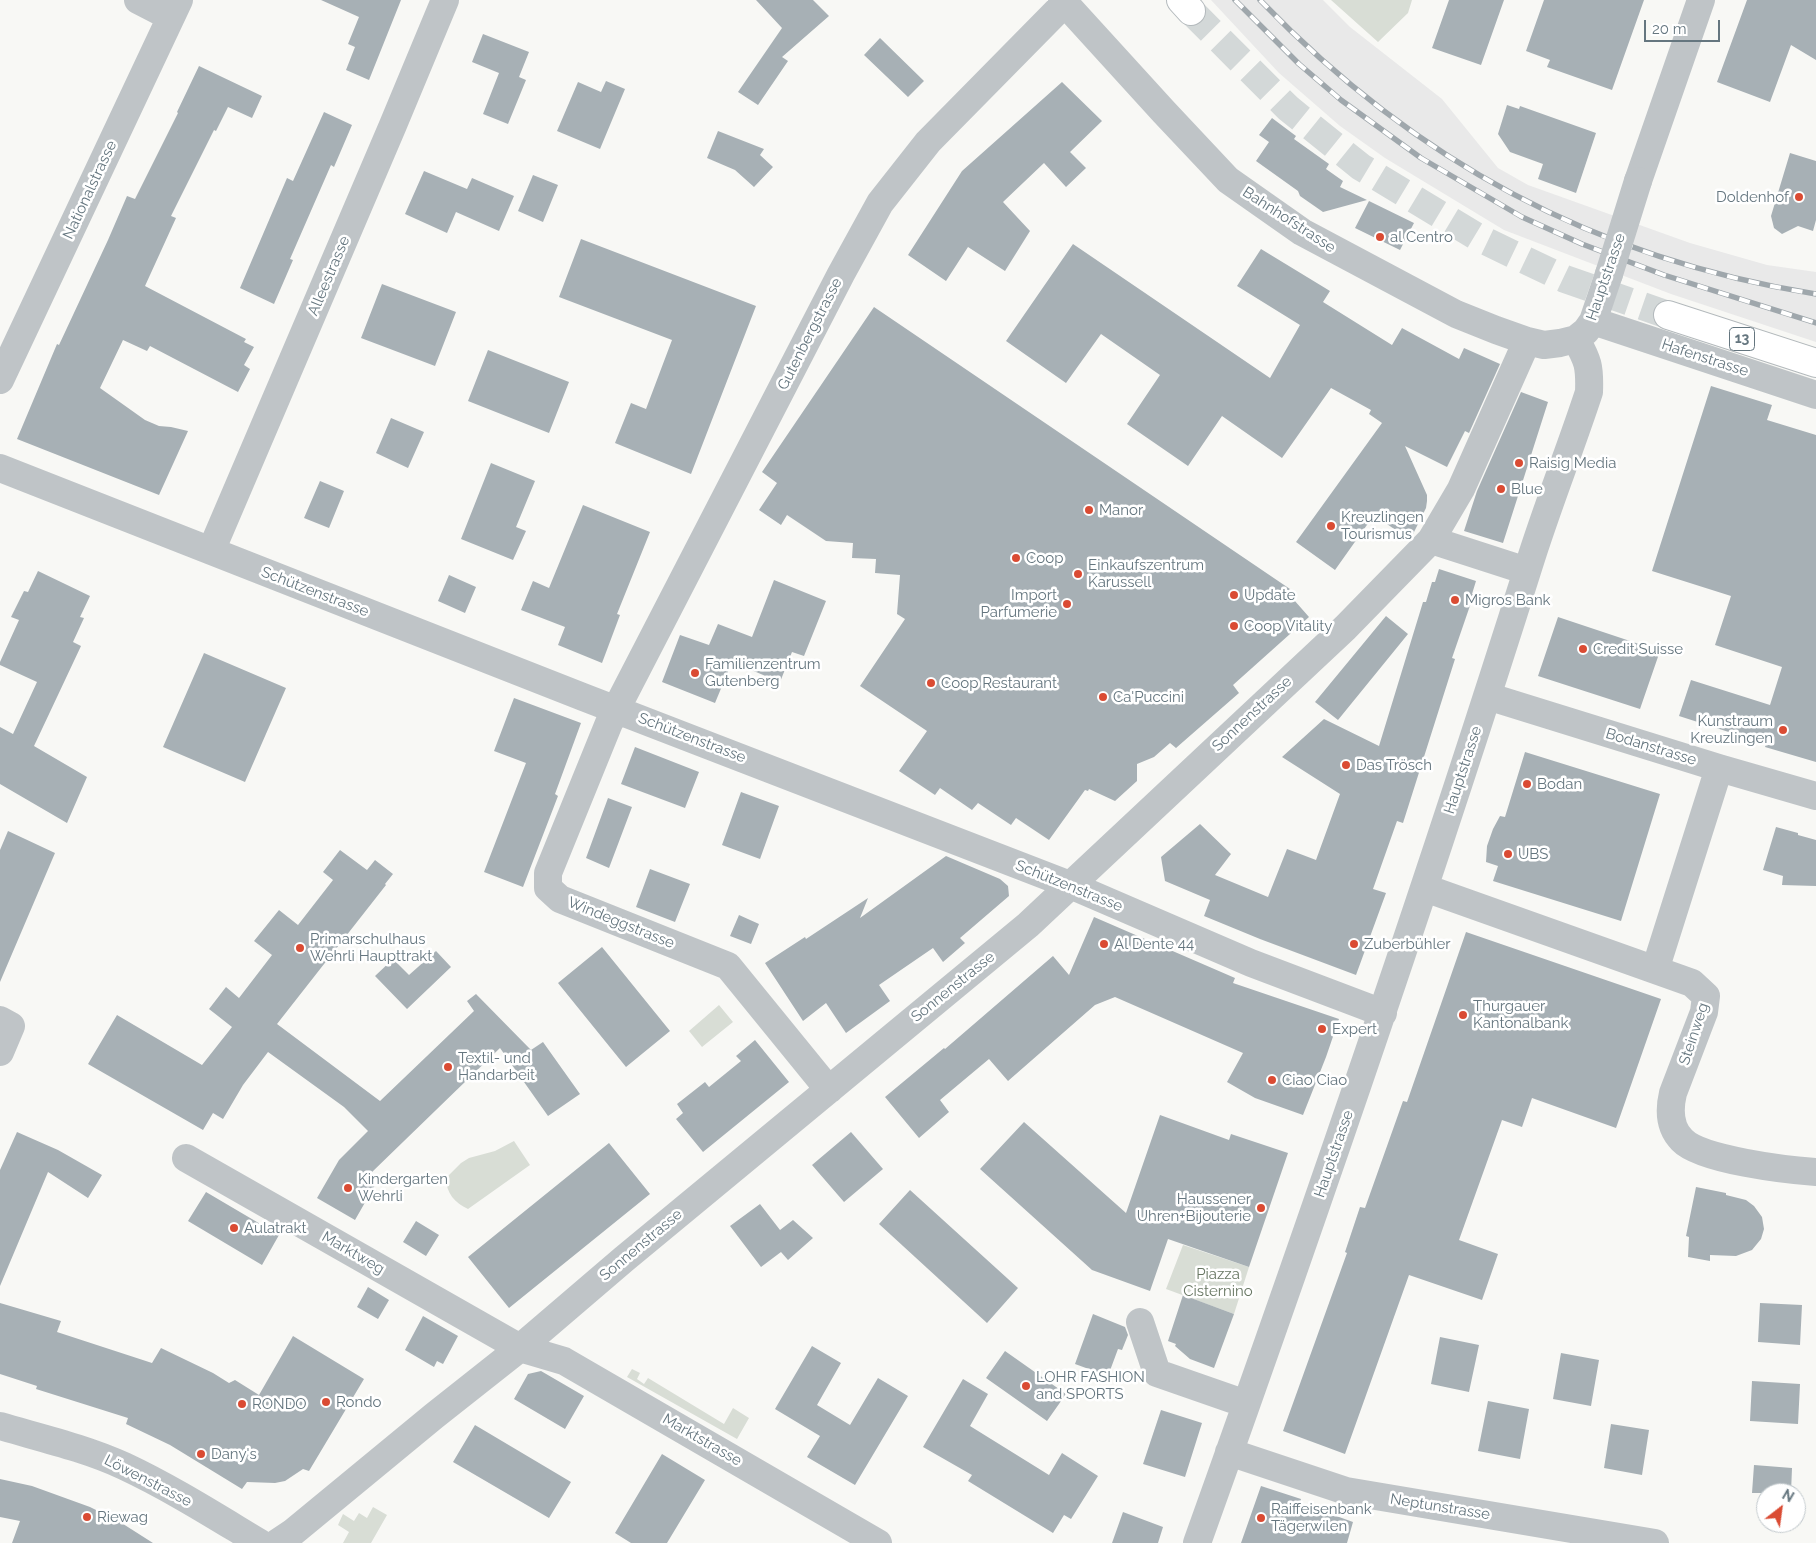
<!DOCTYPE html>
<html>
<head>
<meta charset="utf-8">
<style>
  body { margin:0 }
  #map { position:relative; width:1816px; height:1543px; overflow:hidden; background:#f8f8f5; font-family:Raleway,sans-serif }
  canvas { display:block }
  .north { position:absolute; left:1756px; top:1483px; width:50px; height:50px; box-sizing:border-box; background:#fff; border:1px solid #c1c8cc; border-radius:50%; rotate:30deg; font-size:14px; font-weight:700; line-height:20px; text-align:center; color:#65767f }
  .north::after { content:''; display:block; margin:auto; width:18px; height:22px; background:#da4b33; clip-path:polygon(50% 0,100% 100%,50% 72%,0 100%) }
  .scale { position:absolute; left:1644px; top:20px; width:76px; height:22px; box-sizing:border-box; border:2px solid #65767f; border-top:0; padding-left:6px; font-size:15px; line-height:18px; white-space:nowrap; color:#65767f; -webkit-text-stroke:4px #fff; paint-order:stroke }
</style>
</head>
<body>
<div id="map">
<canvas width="1816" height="1543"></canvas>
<div class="north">N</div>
<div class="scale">20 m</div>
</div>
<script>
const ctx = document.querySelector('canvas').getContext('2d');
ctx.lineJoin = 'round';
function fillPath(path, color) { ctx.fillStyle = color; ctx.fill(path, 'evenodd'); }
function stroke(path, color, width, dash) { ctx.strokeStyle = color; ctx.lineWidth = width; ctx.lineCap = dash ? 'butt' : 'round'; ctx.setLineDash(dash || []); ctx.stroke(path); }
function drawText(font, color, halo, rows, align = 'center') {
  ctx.font = font + ' Raleway,sans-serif'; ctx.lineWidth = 5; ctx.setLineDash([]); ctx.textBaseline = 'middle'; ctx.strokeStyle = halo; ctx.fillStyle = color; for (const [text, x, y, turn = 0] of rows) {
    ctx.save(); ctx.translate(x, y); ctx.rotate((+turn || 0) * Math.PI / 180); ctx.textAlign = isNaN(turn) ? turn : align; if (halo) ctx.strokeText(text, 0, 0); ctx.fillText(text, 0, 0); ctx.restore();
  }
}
const built = new Path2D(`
  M 1211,0 L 1323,0 L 1350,27 L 1442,99 L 1498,168 L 1528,185 L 1690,243 L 1767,265 L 1816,272 L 1816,342 L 1671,294 L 1504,230 L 1385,158 L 1340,126 L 1279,73 Z`);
const green = new Path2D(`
  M 1331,0 L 1412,0 L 1408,13 L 1378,42 Z
  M 719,1005 L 733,1022 L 702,1047 L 689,1031 Z
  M 514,1141 L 530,1165 L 468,1209 C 455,1203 446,1193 446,1178 L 461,1163 L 469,1158 L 495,1151 Z
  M 1183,1245 L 1249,1267 L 1234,1314 L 1166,1289 Z
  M 632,1369 L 640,1373 L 637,1379 L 644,1384 L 648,1378 L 724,1424 L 733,1408 L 749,1418 L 737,1439 L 627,1377 Z
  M 373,1507 L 387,1515 L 371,1543 L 343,1543 L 349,1532 L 338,1525 L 343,1514 L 354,1521 L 359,1513 L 367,1518 Z`);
const building = new Path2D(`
  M 321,0 L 401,0 L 369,80 L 346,70 L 355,47 L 348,44 L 359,17 Z
  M 756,0 L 813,0 L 829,16 L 782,57 L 788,61 L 758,105 L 738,92 L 782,28 Z
  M 1449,0 L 1504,0 L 1481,65 L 1432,48 Z
  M 1544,0 L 1644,0 L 1612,90 L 1547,67 L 1550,60 L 1526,51 Z
  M 1747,0 L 1816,0 L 1816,60 L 1791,45 L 1770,102 L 1717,82 Z
  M 483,34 L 529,52 L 519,77 L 526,80 L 508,124 L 483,114 L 499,73 L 472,62 Z
  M 880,38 L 924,81 L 908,97 L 864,55 Z
  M 199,66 L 262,96 L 252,118 L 228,107 L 216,131 L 214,130 L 171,216 L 176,218 L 145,286 L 246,339 L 244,342 L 254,347 L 244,365 L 250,369 L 238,392 L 150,346 L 147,351 L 123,340 L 100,388 L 145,420 L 159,426 L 171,427 L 188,431 L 159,495 L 17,439 L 57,344 L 59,345 L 108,240 L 127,196 L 135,199 L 178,113 L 177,112 Z
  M 606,81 L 625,89 L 600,149 L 557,131 L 578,82 L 601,92 Z
  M 1062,82 L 1102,121 L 1070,152 L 1086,168 L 1066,187 L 1044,163 L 1003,202 L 1030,231 L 1005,271 L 968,247 L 946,281 L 908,255 L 962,171 Z
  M 1507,105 L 1519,109 L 1520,106 L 1596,133 L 1576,193 L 1538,179 L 1543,164 L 1510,152 L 1498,134 Z
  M 324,112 L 352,125 L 334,167 L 331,165 L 290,259 L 293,260 L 274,304 L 240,288 L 287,178 L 293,181 Z
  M 1272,118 L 1296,136 L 1294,139 L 1329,164 L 1326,169 L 1343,181 L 1340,187 L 1367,200 L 1323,212 L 1300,196 L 1298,191 L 1256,161 L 1269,142 L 1259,135 Z
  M 718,131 L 764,149 L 760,155 L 773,167 L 754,187 L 735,170 L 707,158 Z
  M 1790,153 L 1816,161 L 1816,220 L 1813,231 L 1798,226 L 1782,234 L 1774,228 L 1771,216 Z
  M 424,171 L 467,189 L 472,178 L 514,196 L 499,231 L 456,212 L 447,233 L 405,214 Z
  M 533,175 L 558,185 L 543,222 L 518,211 Z
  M 1369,201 L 1414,223 L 1400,250 L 1355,228 Z
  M 581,239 L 756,306 L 691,474 L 615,443 L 631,403 L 646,409 L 672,340 L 559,297 Z
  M 1073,244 L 1270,378 L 1300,325 L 1237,286 L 1261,249 L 1330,291 L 1323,302 L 1392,345 L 1402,328 L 1459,359 L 1464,348 L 1500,364 L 1469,433 L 1465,431 L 1447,467 L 1405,446 L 1427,495 L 1427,501 L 1426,508 L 1410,540 L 1374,515 L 1335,570 L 1296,542 L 1382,423 L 1369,414 L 1371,410 L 1331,388 L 1282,458 L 1222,416 L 1188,466 L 1127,424 L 1160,375 L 1101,334 L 1066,383 L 1006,341 Z
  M 382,284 L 456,312 L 435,366 L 361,338 Z
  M 874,307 L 1290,589 L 1287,592 L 1309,617 L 1233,685 L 1239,693 L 1176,748 L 1170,743 L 1154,757 L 1137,764 L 1137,781 L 1115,801 L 1089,789 L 1088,791 L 1085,790 L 1049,840 L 1016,818 L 1011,825 L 978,803 L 972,810 L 940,788 L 935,795 L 899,771 L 927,731 L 860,686 L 905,619 L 897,614 L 900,575 L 875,573 L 876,559 L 852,558 L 853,543 L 826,541 L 787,515 L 781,525 L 759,510 L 777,483 L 762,472 Z
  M 488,350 L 569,382 L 549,433 L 468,401 Z
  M 1711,386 L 1772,405 L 1767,420 L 1816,435 L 1816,762 L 1765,747 L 1766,744 L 1679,716 L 1691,680 L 1770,705 L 1782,667 L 1715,645 L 1731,596 L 1652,571 Z
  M 1521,392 L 1548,402 L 1503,543 L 1464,531 L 1477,491 Z
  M 391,418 L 424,432 L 408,468 L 376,453 Z
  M 491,463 L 535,481 L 516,527 L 526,531 L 513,560 L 461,539 Z
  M 320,481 L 344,491 L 329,528 L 304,518 Z
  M 583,505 L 650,532 L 617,614 L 620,615 L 602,663 L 558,645 L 565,627 L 521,610 L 533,581 L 549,588 Z
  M 1439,569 L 1476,581 L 1472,594 L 1474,594 L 1452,658 L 1455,659 L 1403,823 L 1397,821 L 1373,889 L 1386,893 L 1356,975 L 1260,939 L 1204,916 L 1210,900 L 1165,881 L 1161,857 L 1200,824 L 1231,854 L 1215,875 L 1268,897 L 1287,849 L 1316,860 L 1340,794 L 1282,757 L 1324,719 L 1379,746 L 1423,602 L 1426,602 L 1432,582 L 1435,582 Z
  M 38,571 L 90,596 L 80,617 L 84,618 L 73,642 L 81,646 L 34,746 L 87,777 L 67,823 L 0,784 L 0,727 L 13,734 L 37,682 L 0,665 L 0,662 L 19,620 L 11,617 L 24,591 L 28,592 Z
  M 449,575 L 476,587 L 465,613 L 438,601 Z
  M 774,580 L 826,601 L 804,656 L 792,652 L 780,682 L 732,662 L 715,703 L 662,682 L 680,635 L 709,645 L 718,624 L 752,637 Z
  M 1386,616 L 1408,634 L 1338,720 L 1315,702 Z
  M 1558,617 L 1660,651 L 1640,709 L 1538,676 Z
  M 204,653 L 286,688 L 245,782 L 163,747 Z
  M 514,698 L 581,723 L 555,794 L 558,796 L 523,887 L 484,872 L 526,763 L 494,751 Z
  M 635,747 L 699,772 L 685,808 L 621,784 Z
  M 1525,752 L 1660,794 L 1621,921 L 1493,881 L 1498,866 L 1486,862 L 1487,846 L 1493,829 L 1500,816 L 1505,817 Z
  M 741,792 L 779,806 L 760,859 L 722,845 Z
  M 608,798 L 632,807 L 609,868 L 586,858 Z
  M 1776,827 L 1798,833 L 1798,835 L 1816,840 L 1816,886 L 1782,885 L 1783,876 L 1763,870 Z
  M 8,831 L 55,853 L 0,982 L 0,850 Z
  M 340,850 L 367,870 L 375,860 L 393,874 L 385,884 L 386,885 L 277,1024 L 380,1101 L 474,1011 L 467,1001 L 476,994 L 531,1050 L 543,1042 L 580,1094 L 548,1116 L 500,1048 L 371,1173 L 379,1178 L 355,1220 L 317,1198 L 339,1160 L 368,1131 L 344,1107 L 268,1052 L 243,1085 L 223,1119 L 213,1113 L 203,1130 L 88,1064 L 117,1015 L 202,1065 L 232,1027 L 209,1009 L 226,987 L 239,998 L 272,955 L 254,941 L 279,910 L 298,925 L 333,880 L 323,872 Z
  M 946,856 L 1000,879 L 1008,886 L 1009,896 L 960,938 L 965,943 L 943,962 L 933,948 L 879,985 L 890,1001 L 846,1033 L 826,1003 L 803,1021 L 765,963 L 805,937 L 806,939 L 868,898 L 860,918 Z
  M 650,869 L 690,884 L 675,922 L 636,907 Z
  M 739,915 L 759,924 L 751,944 L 730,936 Z
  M 1094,917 L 1235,978 L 1233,983 L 1339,1019 L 1326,1057 L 1303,1115 L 1255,1098 L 1227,1082 L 1243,1053 L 1115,997 L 1095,1005 L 1008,1081 L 989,1059 L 940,1100 L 949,1112 L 919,1138 L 885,1097 L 944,1048 L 945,1049 L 1053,956 L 1069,975 Z
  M 1466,932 L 1661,999 L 1616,1128 L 1532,1098 L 1522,1127 L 1502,1120 L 1459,1240 L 1498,1254 L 1482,1300 L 1409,1275 L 1345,1454 L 1283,1431 L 1347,1253 L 1345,1252 L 1360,1207 L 1365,1208 L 1403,1101 L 1407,1102 Z
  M 602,947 L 670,1031 L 626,1067 L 558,983 Z
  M 436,951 L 451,967 L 407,1009 L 375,976 L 393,959 L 409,975 Z
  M 755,1040 L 789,1082 L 703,1152 L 676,1119 L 683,1113 L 677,1104 L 705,1082 L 709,1087 L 741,1061 L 736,1056 Z
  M 1160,1115 L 1229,1140 L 1231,1134 L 1288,1153 L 1249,1267 L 1168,1239 L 1150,1291 L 1092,1270 L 980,1169 L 1024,1122 L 1126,1213 Z
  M 17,1132 L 58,1150 L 102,1175 L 88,1198 L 48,1172 L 0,1286 L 0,1170 Z
  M 851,1132 L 883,1169 L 844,1202 L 812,1165 Z
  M 609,1143 L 650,1194 L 509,1308 L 468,1257 Z
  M 1696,1187 L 1726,1193 L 1726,1195 L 1746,1200 L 1754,1206 L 1762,1217 L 1764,1229 L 1761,1239 L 1752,1250 L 1736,1256 L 1710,1255 L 1710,1261 L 1688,1257 L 1689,1237 L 1686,1236 Z
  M 910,1190 L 1018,1288 L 987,1323 L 879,1224 Z
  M 206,1192 L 279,1235 L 262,1265 L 188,1221 Z
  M 760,1204 L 780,1230 L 793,1220 L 813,1238 L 788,1260 L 781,1252 L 761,1267 L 730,1226 Z
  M 416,1221 L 439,1235 L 426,1256 L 403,1242 Z
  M 368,1287 L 389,1300 L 378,1319 L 357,1307 Z
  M 1183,1295 L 1234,1314 L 1214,1368 L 1190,1359 L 1175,1346 L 1176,1344 L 1168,1341 Z
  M 0,1303 L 61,1321 L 57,1332 L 152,1363 L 161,1348 L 213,1373 L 229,1383 L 235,1380 L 259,1395 L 293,1336 L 364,1379 L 309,1471 L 303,1469 L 285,1481 L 275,1483 L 247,1482 L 242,1489 L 170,1445 L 126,1424 L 128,1418 L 36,1389 L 37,1386 L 0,1374 Z
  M 1760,1303 L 1802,1305 L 1800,1345 L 1758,1342 Z
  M 1093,1314 L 1125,1327 L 1128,1335 L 1122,1350 L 1118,1349 L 1108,1376 L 1075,1364 Z
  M 423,1316 L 458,1336 L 443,1364 L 437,1361 L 434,1367 L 405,1350 Z
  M 1440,1337 L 1479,1345 L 1469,1392 L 1431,1384 Z
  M 812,1346 L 841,1363 L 817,1405 L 850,1425 L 878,1378 L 908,1396 L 855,1485 L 807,1457 L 820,1436 L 775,1409 Z
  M 1005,1351 L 1066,1394 L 1047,1421 L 986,1378 Z
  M 1561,1353 L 1599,1360 L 1591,1406 L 1553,1399 Z
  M 541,1371 L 584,1396 L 565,1429 L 514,1399 L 528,1374 Z
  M 963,1379 L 988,1394 L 970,1426 L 1049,1475 L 1062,1453 L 1098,1476 L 1071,1519 L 1064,1515 L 1053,1533 L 968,1481 L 972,1475 L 923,1447 Z
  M 1752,1381 L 1800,1384 L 1798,1424 L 1750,1421 Z
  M 1488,1401 L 1529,1409 L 1520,1459 L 1478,1451 Z
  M 1161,1410 L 1202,1423 L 1185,1477 L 1143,1464 Z
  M 1611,1424 L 1649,1430 L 1642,1475 L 1604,1468 Z
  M 475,1425 L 571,1482 L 549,1518 L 453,1462 Z
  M 662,1454 L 705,1480 L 667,1543 L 631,1543 L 615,1533 Z
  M 1754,1465 L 1792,1468 L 1791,1493 L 1752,1493 Z
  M 0,1479 L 32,1486 L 90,1507 L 120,1522 L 153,1543 L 12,1543 L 20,1521 L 0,1517 Z
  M 1261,1486 L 1301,1499 L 1300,1503 L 1353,1522 L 1347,1543 L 1241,1543 Z
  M 1123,1512 L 1163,1527 L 1158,1543 L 1112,1543 Z`);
const majorTunnel = new Path2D(`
  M 1191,11 L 1288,108 L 1361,167 L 1479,238 L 1565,279 L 1668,315`);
const minor = new Path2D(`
  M 138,0 L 171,17
  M 1062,0 L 1164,112 L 1228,180 L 1302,232 L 1456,314 L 1496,330 L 1527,341 L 1544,345 L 1560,343 L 1576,339 L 1586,331 L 1593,321 L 1609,274
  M 1638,181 L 1701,0
  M 1593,321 L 1816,395
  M 0,380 L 179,0
  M 0,468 L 583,697 L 1070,885 L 1251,963 L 1383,1013
  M 1431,540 L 1527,571
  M 211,551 L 393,125 L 445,0
  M 1487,696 L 1719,768 L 1816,796
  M 1425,888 L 1692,983 L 1706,996 L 1704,1012 L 1673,1093 C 1669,1110 1669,1127 1682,1140 C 1701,1160 1787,1170 1816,1172
  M 1655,970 L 1719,768
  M 0,1020 L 11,1026 L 0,1052
  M 829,1090 L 728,966 L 560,899 L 548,888 L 548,873 L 609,723 L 841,274 L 880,203 L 928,142 L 1065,3
  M 186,1158 L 520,1348 L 564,1361 L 878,1543
  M 1140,1322 L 1157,1373 L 1246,1404
  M 0,1426 C 41,1438 85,1448 124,1466 C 171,1488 215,1516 260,1543
  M 1229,1452 L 1346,1491 L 1655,1543
  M 277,1543 L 292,1533 L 434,1416 L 520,1348 L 624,1259 L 1028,925 L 1345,628 L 1431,540 L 1461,489 L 1527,341
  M 1197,1543 C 1313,1219 1425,894 1529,565 C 1547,507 1570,450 1589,392 C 1590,366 1588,361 1576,339`);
const major = new Path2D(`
  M 1181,0 L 1191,11
  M 1668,315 L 1816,363`);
const rail = new Path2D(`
  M 1235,0 L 1299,64 L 1341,100 L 1421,158 L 1522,217 L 1582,244 L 1664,275 L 1816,323
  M 1260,0 C 1414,160 1595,259 1816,294`);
const minorBridge = new Path2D(`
  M 1609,274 L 1638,181`);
const markers = [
  [1799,197,5,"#da4b33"],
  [1380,237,5,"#da4b33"],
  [1519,463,5,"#da4b33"],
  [1501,489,5,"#da4b33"],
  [1089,510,5,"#da4b33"],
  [1331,526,5,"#da4b33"],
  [1016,558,5,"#da4b33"],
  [1078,574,5,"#da4b33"],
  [1234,595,5,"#da4b33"],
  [1455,600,5,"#da4b33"],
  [1067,604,5,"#da4b33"],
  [1234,626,5,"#da4b33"],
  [1583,649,5,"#da4b33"],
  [695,673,5,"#da4b33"],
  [931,683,5,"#da4b33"],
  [1103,697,5,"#da4b33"],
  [1783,730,5,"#da4b33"],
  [1346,765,5,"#da4b33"],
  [1527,784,5,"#da4b33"],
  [1508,854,5,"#da4b33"],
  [1104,944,5,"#da4b33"],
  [1354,944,5,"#da4b33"],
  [300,948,5,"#da4b33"],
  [1463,1015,5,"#da4b33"],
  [1322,1029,5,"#da4b33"],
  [448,1067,5,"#da4b33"],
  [1272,1080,5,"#da4b33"],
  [348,1188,5,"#da4b33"],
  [1261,1208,5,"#da4b33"],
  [234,1228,5,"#da4b33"],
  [1026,1386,5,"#da4b33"],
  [326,1402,5,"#da4b33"],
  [242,1404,5,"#da4b33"],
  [201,1454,5,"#da4b33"],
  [87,1517,5,"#da4b33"],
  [1261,1518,5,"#da4b33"]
];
const shields = [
  [1742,339,25]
];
const shieldNames = [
  ["13",1742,339]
];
const streetNames = [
  ["Nationalstrasse",90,190,-65],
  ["Bahnhofstrasse",1289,220,33],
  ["Alleestrasse",329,276,-67],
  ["Hauptstrasse",1606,277,-71],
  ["Gutenbergstrasse",810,334,-63],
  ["Hafenstrasse",1705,358,18],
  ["Schützenstrasse",315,592,21],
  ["Sonnenstrasse",1252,714,-43],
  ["Schützenstrasse",692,738,21],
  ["Bodanstrasse",1651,747,17],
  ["Hauptstrasse",1463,770,-72],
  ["Schützenstrasse",1069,886,22],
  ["Windeggstrasse",621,923,22],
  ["Sonnenstrasse",953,987,-39],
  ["Steinweg",1694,1034,-72],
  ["Hauptstrasse",1334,1154,-71],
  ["Sonnenstrasse",641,1245,-40],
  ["Marktweg",353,1253,30],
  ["Marktstrasse",702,1440,30],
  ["Löwenstrasse",148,1481,27],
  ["Neptunstrasse",1440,1507,9]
];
const poiNames = [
  ["Doldenhof",1789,197,"right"],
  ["al Centro",1390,237],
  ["Raisig Media",1529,463],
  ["Blue",1511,489],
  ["Manor",1099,510],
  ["Kreuzlingen",1341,517],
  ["Tourismus",1341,534],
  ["Coop",1026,558],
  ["Einkaufszentrum",1088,565],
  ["Karussell",1088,582],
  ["Import",1057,595,"right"],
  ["Parfumerie",1057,612,"right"],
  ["Update",1244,595],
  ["Migros Bank",1465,600],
  ["Coop Vitality",1244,626],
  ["Credit Suisse",1593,649],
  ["Familienzentrum",705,664],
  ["Gutenberg",705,681],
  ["Coop Restaurant",941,683],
  ["Ca'Puccini",1113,697],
  ["Kunstraum",1773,721,"right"],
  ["Kreuzlingen",1773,738,"right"],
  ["Das Trösch",1356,765],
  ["Bodan",1537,784],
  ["UBS",1518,854],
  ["Primarschulhaus",310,939],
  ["Wehrli Haupttrakt",310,956],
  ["Al Dente 44",1114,944],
  ["Zuberbühler",1364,944],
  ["Thurgauer",1473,1006],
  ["Kantonalbank",1473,1023],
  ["Expert",1332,1029],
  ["Textil- und",458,1058],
  ["Handarbeit",458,1075],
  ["Ciao Ciao",1282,1080],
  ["Kindergarten",358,1179],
  ["Wehrli",358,1196],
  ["Haussener",1251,1199,"right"],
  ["Uhren+Bijouterie",1251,1216,"right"],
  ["Aulatrakt",244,1228],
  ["LOHR FASHION",1036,1377],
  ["and SPORTS",1036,1394],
  ["Rondo",336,1402],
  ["RONDO",252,1404],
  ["Dany's",211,1454],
  ["Raiffeisenbank",1271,1509],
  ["Tägerwilen",1271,1526],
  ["Riewag",97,1517]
];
const parkNames = [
  ["Piazza",1218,1274],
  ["Cisternino",1218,1291]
];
fillPath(built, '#e9e9e9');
fillPath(green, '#d8ddd5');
fillPath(building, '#a7b0b5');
stroke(majorTunnel, '#d3d8d8', 28, [28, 14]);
stroke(major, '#b3b9bc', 30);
stroke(minor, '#bfc4c7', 28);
stroke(major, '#fff', 28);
stroke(rail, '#9fa7ac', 5.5);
stroke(rail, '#fff', 4, [11]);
stroke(minorBridge, '#bfc4c7', 28);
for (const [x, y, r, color] of markers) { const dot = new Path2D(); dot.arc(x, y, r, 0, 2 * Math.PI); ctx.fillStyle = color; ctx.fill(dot); stroke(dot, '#fff', 2); }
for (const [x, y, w] of shields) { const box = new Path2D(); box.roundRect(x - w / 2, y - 11.5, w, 23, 4); ctx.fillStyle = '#fff'; ctx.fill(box); stroke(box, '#65767f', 1); }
drawText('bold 14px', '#65767f', null, shieldNames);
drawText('15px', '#65767f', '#fff', streetNames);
drawText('15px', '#65767f', '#fff', poiNames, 'left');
drawText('15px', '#687763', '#fff', parkNames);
</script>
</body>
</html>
